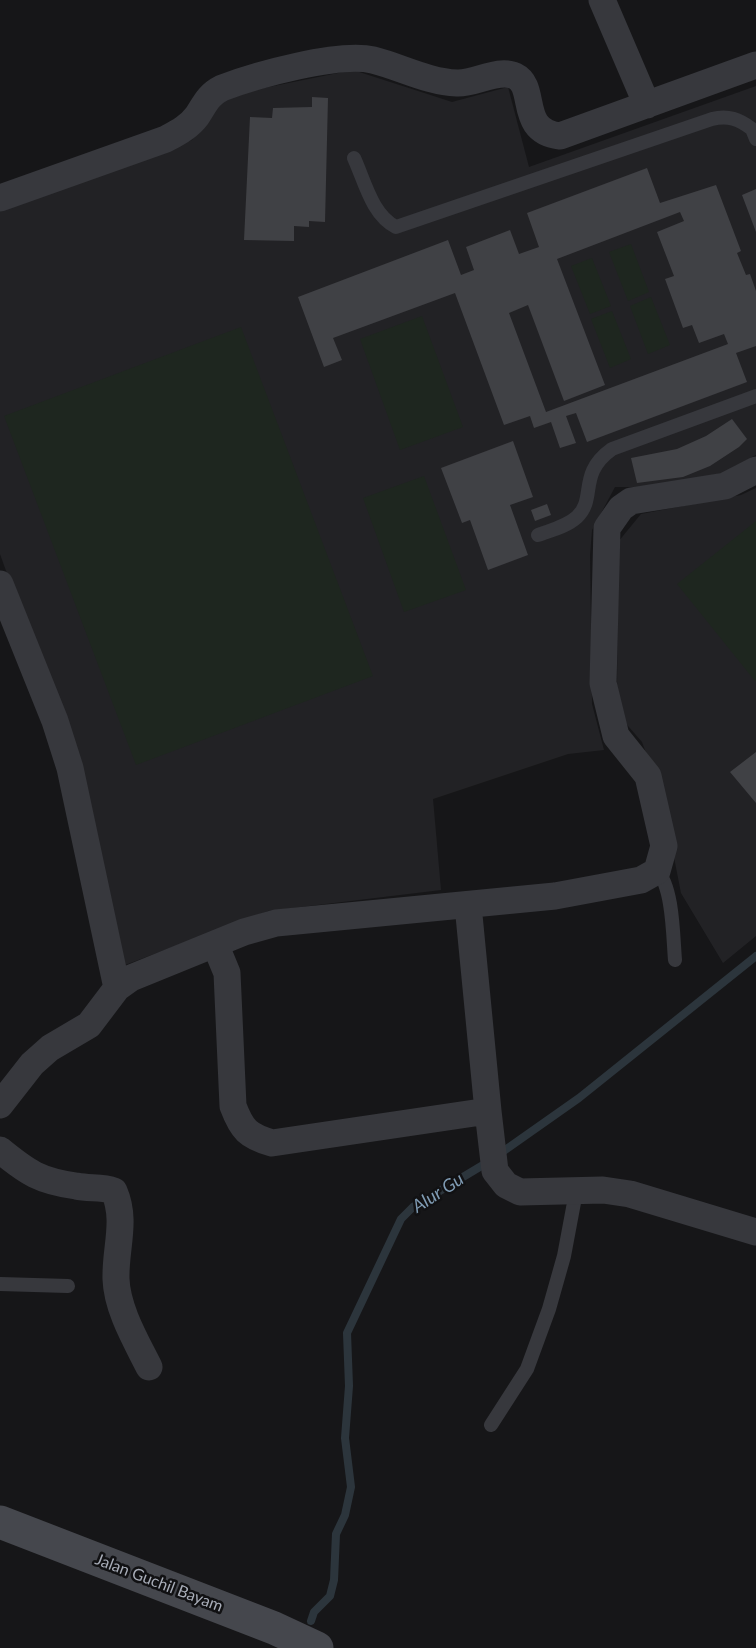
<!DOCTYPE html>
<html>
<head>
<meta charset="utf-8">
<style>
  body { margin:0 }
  canvas { display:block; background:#161618 }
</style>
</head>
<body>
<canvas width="756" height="1648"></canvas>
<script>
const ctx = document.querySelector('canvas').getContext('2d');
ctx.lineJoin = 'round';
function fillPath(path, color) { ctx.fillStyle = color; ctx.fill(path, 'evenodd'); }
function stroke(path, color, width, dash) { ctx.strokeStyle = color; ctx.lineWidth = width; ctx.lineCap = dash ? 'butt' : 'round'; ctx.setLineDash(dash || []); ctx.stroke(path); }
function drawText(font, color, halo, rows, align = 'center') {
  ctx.font = font + ' Lato,sans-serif'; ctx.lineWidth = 5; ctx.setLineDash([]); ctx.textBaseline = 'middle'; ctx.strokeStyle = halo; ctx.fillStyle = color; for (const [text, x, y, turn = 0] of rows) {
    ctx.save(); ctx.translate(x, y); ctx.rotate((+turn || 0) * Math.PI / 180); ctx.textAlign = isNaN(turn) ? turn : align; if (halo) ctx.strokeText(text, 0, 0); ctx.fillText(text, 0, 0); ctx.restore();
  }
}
const built = new Path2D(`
  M 353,70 L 452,102 L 508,87 L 529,167 L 756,86 L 756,455 L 722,473 L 655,487 L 615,487 L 592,530 L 590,555 L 592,704 L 604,750 L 568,754 L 433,799 L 441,890 L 268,911 L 125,965 L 19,607 L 0,554 L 0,210 L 192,140 L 214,105 L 239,93 Z
  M 756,488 L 756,936 L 723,963 L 681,893 L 662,796 L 642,742 L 622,719 L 617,693 L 618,542 L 641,514 L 741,495 Z`);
const green = new Path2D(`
  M 631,244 L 649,292 L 628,301 L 609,252 Z
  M 592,258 L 611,306 L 590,314 L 571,266 Z
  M 651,297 L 670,345 L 648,354 L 630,306 Z
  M 612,311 L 631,359 L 610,368 L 591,319 Z
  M 422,316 L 463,427 L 400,450 L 360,339 Z
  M 241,327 L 373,676 L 136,765 L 4,416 Z
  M 424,476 L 466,590 L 404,612 L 363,498 Z
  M 756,521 L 756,680 L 755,681 L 677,584 Z`);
const stream = new Path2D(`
  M 498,1155 L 579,1098 L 756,956
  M 311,1621 L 314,1612 L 330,1596 L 334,1580 L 336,1534 L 345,1515 L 351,1487 L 345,1438 L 349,1386 L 347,1333 L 401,1219 L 413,1207 L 488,1162`);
const building = new Path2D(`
  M 312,97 L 328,98 L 325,222 L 309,221 L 309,227 L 294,226 L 294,241 L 244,240 L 250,117 L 272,118 L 273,108 L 312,107 Z
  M 647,168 L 660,203 L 716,185 L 741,251 L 737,253 L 746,275 L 750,274 L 756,291 L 756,346 L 736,353 L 747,382 L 587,442 L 576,413 L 566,416 L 576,443 L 560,448 L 551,422 L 534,428 L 530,416 L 504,425 L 455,293 L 333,338 L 342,360 L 324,367 L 298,297 L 448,240 L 461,275 L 474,270 L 466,247 L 510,230 L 519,254 L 539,247 L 527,213 ZM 680,212 L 684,221 L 657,232 L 674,276 L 665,279 L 683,328 L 692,325 L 699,343 L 724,334 L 728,344 L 546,412 L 509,313 L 528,305 L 564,401 L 605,385 L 557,259 Z
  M 756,189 L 756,232 L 742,195 Z
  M 732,419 L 747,439 L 739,447 L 710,466 L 683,477 L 637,483 L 631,458 L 677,449 L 706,436 Z
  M 513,441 L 533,497 L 510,505 L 528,555 L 488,570 L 470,520 L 462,523 L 441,468 Z
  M 547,504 L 551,515 L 535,521 L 531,510 Z
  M 756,752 L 756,803 L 730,772 Z`);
const service = new Path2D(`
  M 354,158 C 365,182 372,215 396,227 L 712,119 C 728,115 739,119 752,129 L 756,139
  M 538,535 C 551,530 566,527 577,517 C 597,498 577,474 612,449 L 756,396
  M 657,871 C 673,886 673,937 675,960
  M 0,1284 L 68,1286
  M 491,1425 L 527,1369 L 549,1309 L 564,1256 L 576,1192`);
const minor = new Path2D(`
  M 602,0 L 647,105
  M 0,198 L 166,139 C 177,133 189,127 197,116 C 205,104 208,95 222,88 C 256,75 339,52 373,60 C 401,67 428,82 457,83 C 475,84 498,68 515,76 C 538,87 517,131 560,136 L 756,65
  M 0,584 L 55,721 L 70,768 L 117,988
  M 215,944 L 227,973 L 233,1106 C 242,1130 248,1136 272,1143 L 488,1111 L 468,905
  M 0,1105 L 32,1064 L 50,1048 L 89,1025 L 117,988 L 131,978 L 244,932 L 276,923 L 555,896 L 641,880 L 657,871 L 664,846 L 648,776 L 616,736 L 603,683 L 607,528 L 621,508 L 631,501 L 725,486 L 756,470
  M 488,1111 L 495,1171 L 506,1185 L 520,1192 L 603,1190 L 630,1194 L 756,1232
  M 0,1150 C 28,1173 40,1181 76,1186 C 90,1189 101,1186 114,1191 C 127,1221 115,1248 116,1279 C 117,1309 136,1341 149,1367`);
const secondary = new Path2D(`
  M 0,1522 L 274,1628 L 317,1648`);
const streetNames = [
  ["Jalan Guchil Bayam",159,1583,21]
];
const waterNames = [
  ["Alur Gu",438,1193,-33]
];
fillPath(built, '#222225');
fillPath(green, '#1e261f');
stroke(stream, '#2c353c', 8);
fillPath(building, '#404145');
stroke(service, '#37383d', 14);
stroke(minor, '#37383d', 27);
stroke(secondary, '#45474d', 33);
drawText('16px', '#a8adb8', '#111113', streetNames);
drawText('italic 18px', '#7f9bb3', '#111113', waterNames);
</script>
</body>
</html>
